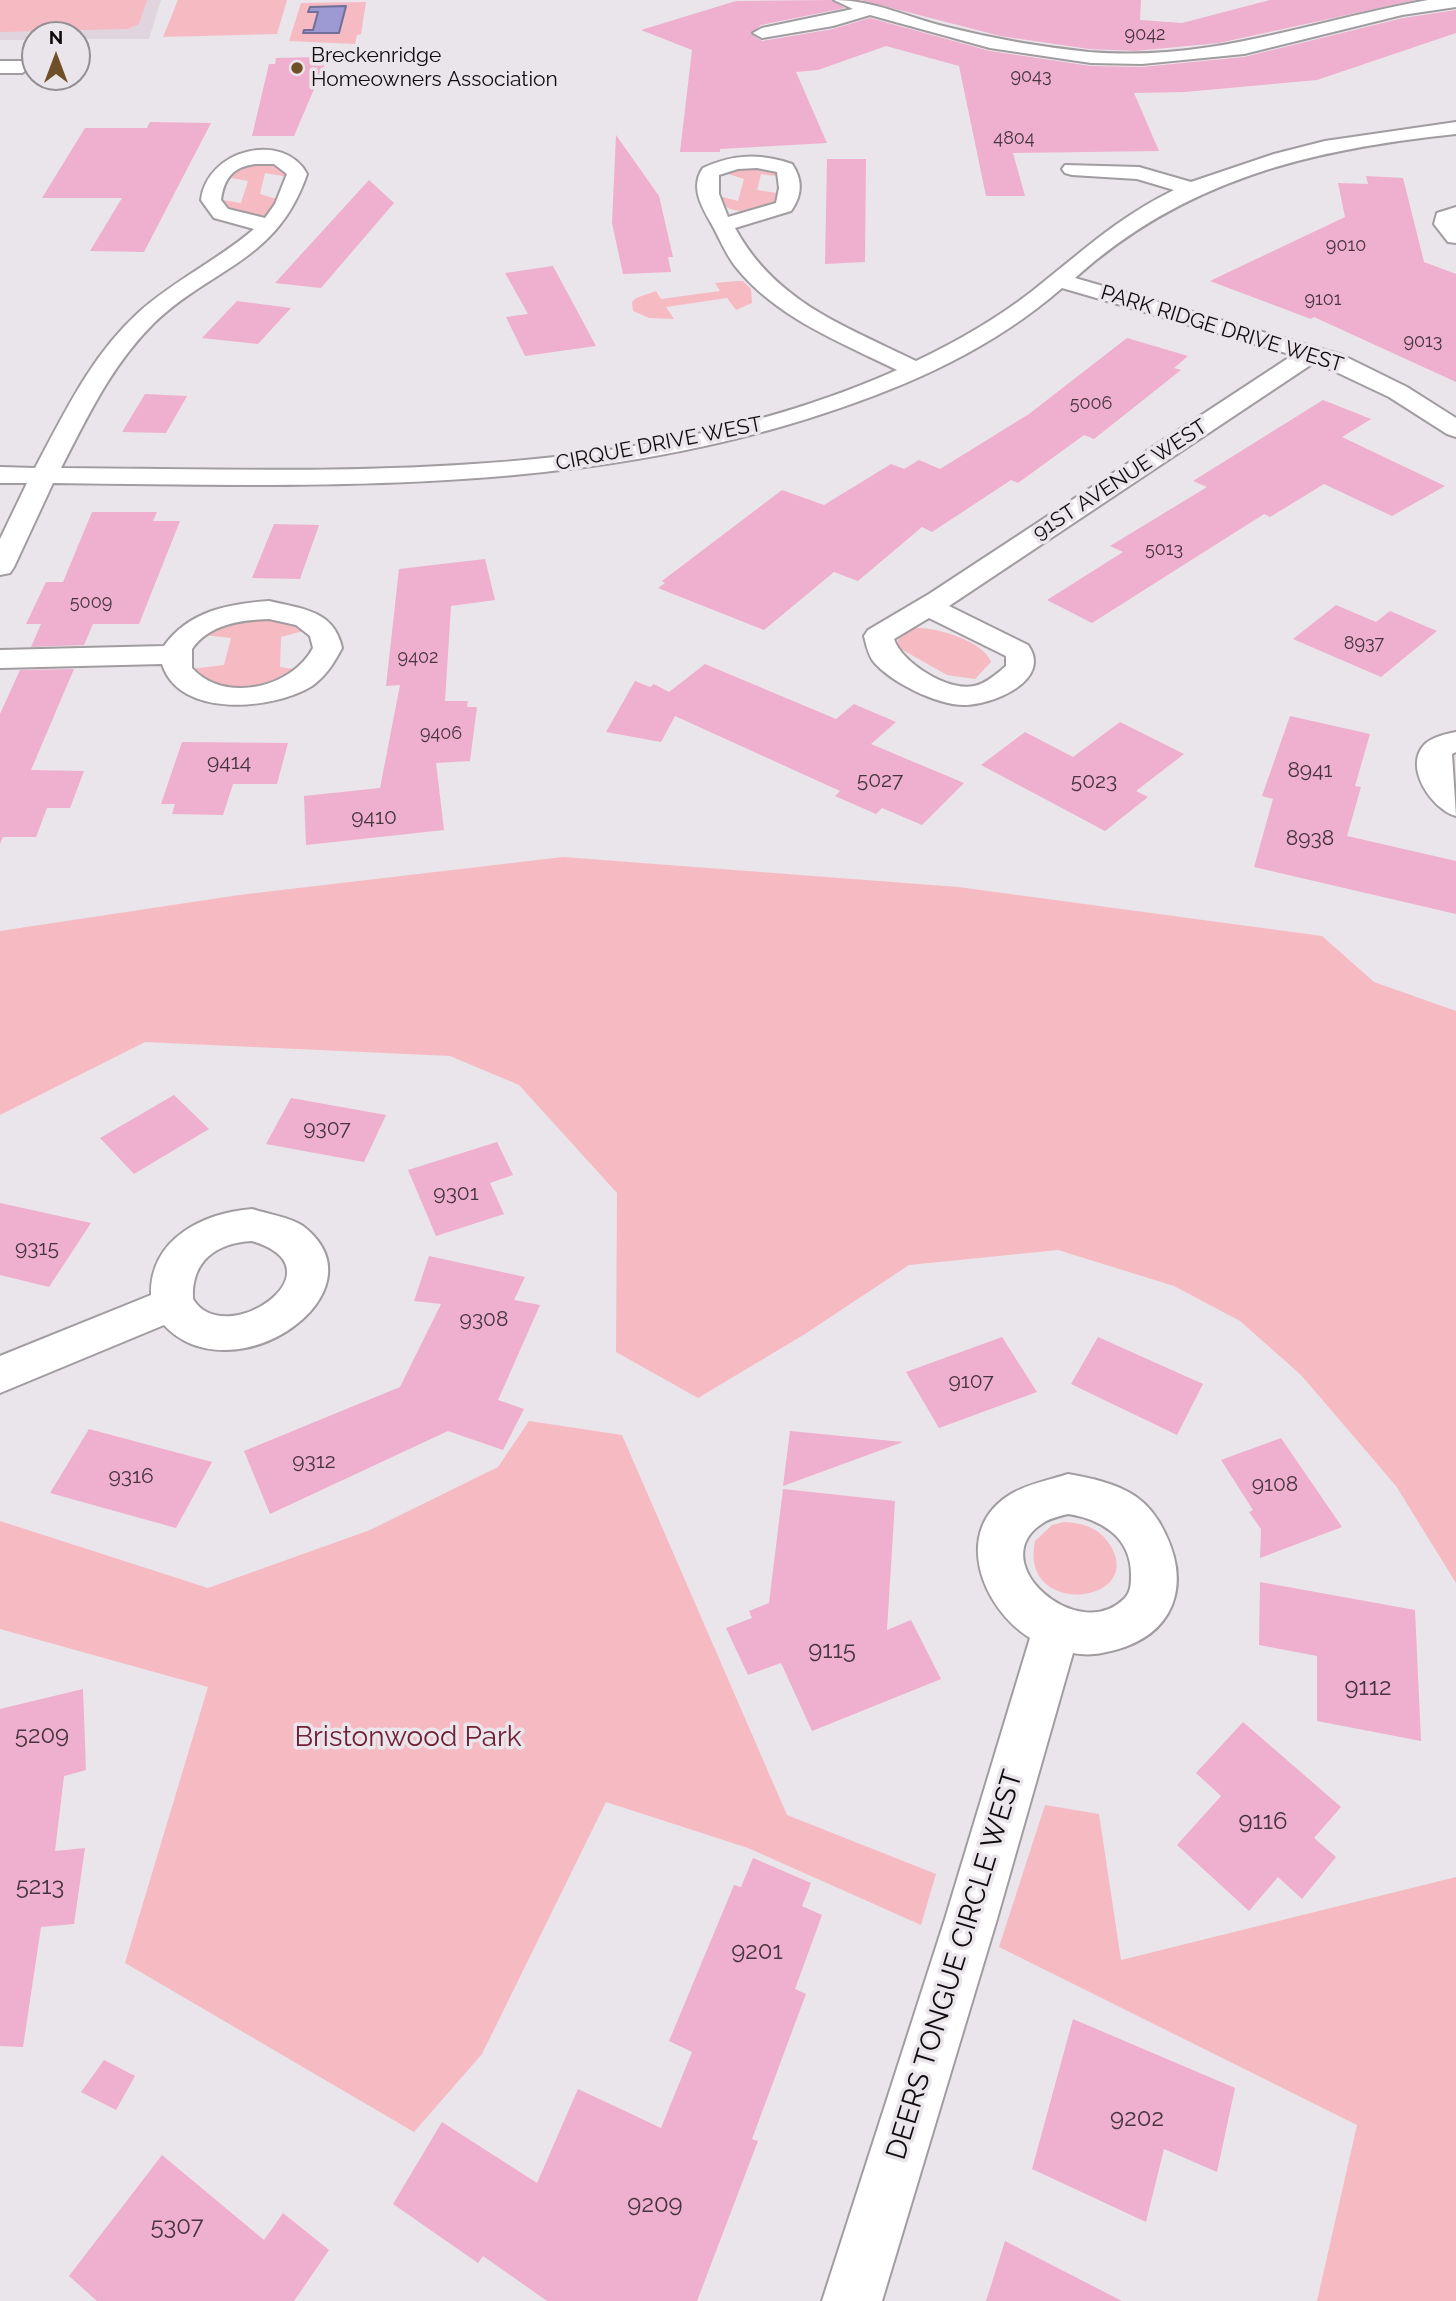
<!DOCTYPE html>
<html>
<head>
<meta charset="utf-8">
<style>
  body { margin:0 }
  #map { position:relative; width:1456px; height:2301px; overflow:hidden; background:#eae5ea; font-family:Raleway,sans-serif }
  canvas { display:block }
  .north { position:absolute; left:21px; top:21px; width:70px; height:70px; box-sizing:border-box; background:#eae5ea; border:2px solid #928e92; border-radius:50%; rotate:0deg; font-size:19px; font-weight:700; line-height:28px; text-align:center; color:#0e0c0d }
  .north::after { content:''; display:block; margin:auto; width:24px; height:32px; background:#6f4f25; clip-path:polygon(50% 0,100% 100%,50% 72%,0 100%) }
</style>
</head>
<body>
<div id="map">
<canvas width="1456" height="2301"></canvas>
<div class="north">N</div>
</div>
<script>
const ctx = document.querySelector('canvas').getContext('2d');
ctx.lineJoin = 'round';
function fillPath(path, color) { ctx.fillStyle = color; ctx.fill(path, 'evenodd'); }
function stroke(path, color, width, dash) { ctx.strokeStyle = color; ctx.lineWidth = width; ctx.lineCap = dash ? 'butt' : 'round'; ctx.setLineDash(dash || []); ctx.stroke(path); }
function drawText(font, color, halo, rows, align = 'center') {
  ctx.font = font + ' Raleway,sans-serif'; ctx.lineWidth = 7; ctx.setLineDash([]); ctx.textBaseline = 'middle'; ctx.strokeStyle = halo; ctx.fillStyle = color; for (const [text, x, y, turn = 0] of rows) {
    ctx.save(); ctx.translate(x, y); ctx.rotate((+turn || 0) * Math.PI / 180); ctx.textAlign = isNaN(turn) ? turn : align; if (halo) ctx.strokeText(text, 0, 0); ctx.fillText(text, 0, 0); ctx.restore();
  }
}
const built = new Path2D(`
  M 0,0 L 161,0 L 149,39 L 77,39 L 77,35 L 35,35 L 35,40 L 0,40 Z`);
const green = new Path2D(`
  M 0,0 L 147,0 L 139,24 L 128,29 L 0,32 Z
  M 178,0 L 287,0 L 277,34 L 163,37 Z
  M 366,2 L 361,34 L 357,35 L 355,44 L 289,41 L 301,3 Z
  M 248,163 L 274,164 L 288,171 L 288,177 L 265,173 L 260,194 L 280,200 L 272,213 C 247,222 235,215 216,199 L 241,203 L 248,181 L 226,177 L 229,171 Z
  M 728,168 L 773,168 L 782,177 L 761,174 L 757,190 L 784,194 C 768,212 729,221 715,195 L 738,201 L 744,179 L 722,172 Z
  M 737,281 L 743,281 L 751,289 L 752,303 L 736,310 L 727,298 L 666,307 L 674,319 L 649,318 L 633,311 L 632,302 L 636,298 L 656,291 L 661,299 L 720,291 L 715,283 Z
  M 258,617 L 295,622 L 307,630 L 281,637 L 280,667 L 299,670 L 296,675 C 260,687 221,700 191,669 L 224,665 L 231,638 L 203,635 L 219,626 Z
  M 913,628 C 933,626 984,641 991,662 L 975,679 L 947,675 L 901,649 L 897,644 L 899,637 Z
  M 563,857 L 958,887 L 1322,936 L 1374,982 L 1456,1011 L 1456,1583 L 1396,1486 L 1301,1375 L 1240,1321 L 1174,1286 L 1058,1250 L 909,1265 L 805,1334 L 698,1398 L 616,1352 L 617,1193 L 519,1085 L 450,1056 L 145,1042 L 0,1115 L 0,931 L 239,895 Z
  M 529,1421 L 622,1435 L 787,1815 L 936,1874 L 921,1925 L 748,1848 L 606,1802 L 482,2054 L 414,2132 L 125,1963 L 208,1687 L 0,1629 L 0,1521 L 208,1588 L 370,1530 L 498,1467 Z
  M 1064,1522 C 1083,1523 1100,1528 1110,1545 C 1147,1604 1018,1619 1035,1541 L 1052,1525 Z
  M 1045,1805 L 1099,1814 L 1121,1960 L 1456,1877 L 1456,2301 L 1317,2301 L 1357,2125 L 999,1947 Z`);
const water = new Path2D(`
  M 346,6 L 339,33 L 303,33 L 304,30 L 313,30 L 318,12 L 308,12 L 310,7 Z`);
const building = new Path2D(`
  M 832,0 L 845,8 L 761,25 L 751,34 L 762,41 L 833,29 L 870,18 L 990,51 L 1091,66 L 1142,67 L 1244,57 L 1403,18 L 1456,10 L 1456,33 L 1317,80 L 1185,92 L 1134,93 L 1159,151 L 1013,153 L 1025,196 L 986,196 L 959,66 L 886,46 L 818,70 L 796,72 L 827,143 L 720,149 L 720,152 L 680,152 L 692,50 L 641,30 L 736,1 Z
  M 861,0 L 1141,0 L 1140,20 L 1182,23 L 1270,0 L 1415,0 L 1219,43 L 1135,51 L 1089,49 L 1000,36 Z
  M 320,57 L 319,61 L 326,61 L 294,136 L 252,136 L 269,64 L 275,64 L 276,58 Z
  M 150,122 L 211,123 L 144,252 L 90,251 L 122,198 L 42,198 L 85,128 L 147,128 Z
  M 616,135 L 659,196 L 673,257 L 668,257 L 671,272 L 623,274 L 612,223 Z
  M 827,159 L 866,159 L 865,262 L 825,264 Z
  M 1366,176 L 1403,178 L 1424,262 L 1456,274 L 1456,382 L 1314,317 L 1311,319 L 1210,281 L 1345,217 L 1338,183 L 1368,184 Z
  M 369,180 L 394,203 L 321,288 L 275,283 Z
  M 553,266 L 596,346 L 525,356 L 506,317 L 528,314 L 505,273 Z
  M 237,301 L 291,308 L 258,344 L 202,338 Z
  M 1127,338 L 1188,356 L 1174,368 L 1181,370 L 1094,439 L 1084,435 L 1018,483 L 1011,480 L 932,532 L 922,527 L 858,581 L 834,572 L 764,630 L 658,588 L 665,583 L 662,581 L 782,490 L 824,505 L 891,464 L 904,469 L 919,460 L 940,469 L 1029,414 Z
  M 145,394 L 187,396 L 166,433 L 122,432 Z
  M 1323,400 L 1371,419 L 1342,437 L 1445,486 L 1392,516 L 1324,484 L 1270,517 L 1264,514 L 1092,623 L 1047,600 L 1123,552 L 1110,546 L 1207,487 L 1193,481 Z
  M 92,512 L 157,512 L 153,521 L 180,521 L 139,624 L 93,624 L 84,645 L 31,647 L 41,624 L 26,624 L 46,582 L 63,582 Z
  M 274,524 L 319,525 L 300,579 L 252,578 Z
  M 485,559 L 495,600 L 451,606 L 445,701 L 468,701 L 467,707 L 477,707 L 470,761 L 436,763 L 444,830 L 306,845 L 304,796 L 380,788 L 400,685 L 386,686 L 399,569 Z
  M 1336,605 L 1376,622 L 1390,611 L 1437,631 L 1381,677 L 1293,639 Z
  M 705,664 L 836,719 L 854,704 L 896,722 L 871,744 L 964,783 L 922,825 L 882,808 L 876,814 L 835,796 L 840,791 L 675,716 L 661,742 L 606,732 L 635,681 L 650,687 L 654,684 L 669,692 Z
  M 74,669 L 31,770 L 84,771 L 70,808 L 47,808 L 36,837 L 3,837 L 0,844 L 0,714 L 20,670 Z
  M 1290,716 L 1370,734 L 1355,786 L 1361,787 L 1347,836 L 1456,861 L 1456,914 L 1254,867 L 1273,799 L 1262,796 Z
  M 1120,722 L 1184,754 L 1136,791 L 1148,797 L 1105,831 L 981,765 L 1025,732 L 1073,757 Z
  M 182,742 L 288,743 L 277,784 L 233,784 L 223,815 L 172,814 L 175,804 L 161,804 Z
  M 174,1095 L 209,1129 L 134,1174 L 100,1138 Z
  M 291,1098 L 386,1115 L 364,1162 L 266,1144 Z
  M 497,1142 L 513,1175 L 490,1183 L 504,1214 L 436,1236 L 408,1170 Z
  M 0,1203 L 91,1223 L 49,1287 L 0,1275 Z
  M 429,1256 L 525,1277 L 514,1300 L 540,1305 L 498,1400 L 524,1409 L 503,1450 L 448,1431 L 270,1514 L 244,1451 L 400,1387 L 441,1304 L 414,1301 Z
  M 1002,1337 L 1037,1392 L 939,1428 L 906,1372 Z
  M 1098,1337 L 1203,1384 L 1177,1435 L 1071,1384 Z
  M 89,1429 L 212,1462 L 176,1528 L 50,1493 Z
  M 790,1431 L 903,1442 L 783,1486 Z
  M 1281,1438 L 1342,1527 L 1260,1558 L 1261,1529 L 1249,1512 L 1253,1510 L 1221,1460 Z
  M 783,1489 L 895,1501 L 887,1630 L 911,1620 L 941,1679 L 812,1731 L 781,1663 L 748,1675 L 726,1628 L 752,1618 L 749,1611 L 769,1603 Z
  M 1260,1582 L 1415,1610 L 1421,1741 L 1317,1721 L 1317,1656 L 1259,1645 Z
  M 83,1689 L 86,1770 L 64,1776 L 55,1851 L 85,1848 L 74,1924 L 41,1927 L 23,2047 L 0,2046 L 0,1709 Z
  M 1243,1722 L 1341,1807 L 1314,1838 L 1336,1857 L 1302,1899 L 1278,1877 L 1249,1911 L 1177,1845 L 1221,1796 L 1196,1773 Z
  M 753,1858 L 811,1883 L 802,1906 L 822,1915 L 795,1989 L 806,1994 L 752,2139 L 758,2141 L 697,2301 L 547,2301 L 483,2256 L 478,2263 L 393,2204 L 442,2122 L 537,2183 L 578,2089 L 661,2128 L 692,2052 L 669,2041 L 734,1885 L 741,1887 Z
  M 1073,2019 L 1235,2088 L 1217,2172 L 1164,2149 L 1146,2222 L 1032,2169 Z
  M 104,2060 L 135,2076 L 116,2110 L 81,2092 Z
  M 162,2155 L 264,2240 L 283,2213 L 329,2250 L 294,2301 L 97,2301 L 69,2276 Z
  M 1005,2241 L 1122,2301 L 986,2301 Z`);
const minor = new Path2D(`
  M 834,0 C 874,0 909,18 947,27 C 994,39 1041,47 1089,52 C 1214,62 1309,21 1428,0 L 1456,0 L 1456,7 L 1402,15 L 1244,54 L 1142,64 L 1091,63 L 990,48 L 870,15 L 833,26 L 762,38 L 753,33 L 762,28 L 853,9 Z
  M 0,61 L 22,61 L 31,67 L 22,73 L 0,73 Z
  M 1456,122 L 1456,134 C 1312,149 1185,179 1075,278 L 1342,355 L 1407,387 L 1456,418 L 1456,437 L 1447,434 L 1389,397 L 1315,362 L 949,606 L 1028,645 C 1053,680 993,705 964,705 C 937,705 890,682 873,661 C 868,654 866,644 864,636 L 868,630 L 929,594 L 1293,355 L 1062,288 C 993,348 911,385 825,413 C 576,496 312,486 53,483 L 14,567 L 10,573 L 0,575 L 0,539 L 27,483 L 0,483 L 0,467 L 35,468 C 65,412 91,356 138,313 C 173,281 218,260 254,229 L 214,218 L 201,200 C 207,149 284,131 307,174 C 277,262 212,267 153,324 C 111,366 88,416 61,468 C 339,470 636,486 897,370 C 840,342 775,317 735,266 C 725,253 719,237 711,223 C 701,206 690,186 703,168 C 733,154 761,153 792,164 C 803,180 802,196 791,211 L 735,228 C 775,302 845,326 916,361 C 956,342 996,319 1031,292 C 1081,253 1115,219 1174,190 L 1137,179 L 1072,175 L 1065,173 L 1062,169 L 1065,165 L 1139,167 L 1191,182 L 1274,154 L 1325,141 ZM 255,164 L 274,164 L 287,174 L 275,204 L 265,218 L 228,209 L 221,200 C 224,178 233,167 255,164 ZM 757,168 L 777,172 L 779,188 L 776,203 L 728,217 L 719,194 L 719,175 L 738,169 ZM 929,618 L 1006,656 L 1006,666 C 997,674 985,684 974,686 C 948,692 901,662 894,639 Z
  M 1456,207 L 1456,243 L 1448,242 L 1434,224 L 1437,213 Z
  M 269,601 C 302,609 334,610 342,648 C 334,663 326,676 312,686 C 273,710 179,719 162,664 L 0,668 L 0,650 L 164,646 C 189,611 228,604 269,601 ZM 269,619 L 296,625 L 310,636 L 313,648 C 292,688 224,704 192,668 L 192,649 C 209,624 241,620 269,619 Z
  M 1456,732 L 1456,752 L 1452,754 L 1456,816 C 1433,810 1402,767 1425,744 C 1432,737 1446,734 1456,732 Z
  M 252,1209 C 267,1214 290,1217 303,1226 C 389,1292 233,1399 164,1325 L 0,1393 L 0,1356 L 151,1295 C 150,1238 204,1213 252,1209 ZM 252,1241 C 346,1269 225,1352 193,1299 C 191,1261 216,1243 252,1241 Z
  M 1068,1474 C 1090,1478 1116,1483 1135,1496 C 1148,1505 1158,1518 1165,1533 C 1191,1586 1174,1634 1115,1650 C 1099,1654 1089,1656 1073,1653 L 997,1919 L 882,2301 L 822,2301 L 945,1919 L 1030,1638 C 982,1608 951,1530 1011,1494 C 1027,1484 1050,1480 1068,1474 ZM 1068,1514 C 1101,1519 1131,1537 1131,1574 C 1131,1584 1131,1592 1124,1599 C 1077,1645 982,1561 1043,1523 C 1050,1518 1060,1516 1068,1514 Z`);
const markers = [
  [297,68,7,"#6f4f25"]
];
const farNumbernames = [
  ["9042",1145,35],
  ["9043",1031,77],
  ["4804",1014,139],
  ["9010",1346,246],
  ["9101",1323,300],
  ["9013",1423,342],
  ["5006",1091,404],
  ["5013",1164,550],
  ["5009",91,603],
  ["8937",1364,644],
  ["9402",418,658],
  ["9406",441,734]
];
const farPoinames = [
  ["Breckenridge",311,56],
  ["Homeowners Association",311,80]
];
const farStreetnames = [
  ["PARK RIDGE DRIVE WEST",1222,329,17],
  ["CIRQUE DRIVE WEST",659,444,-11],
  ["91ST AVENUE WEST",1120,480,-33]
];
const numberNames = [
  ["9414",229,763],
  ["8941",1310,771],
  ["5027",880,781],
  ["5023",1094,782],
  ["9410",374,818],
  ["8938",1310,839],
  ["9307",327,1129],
  ["9301",456,1194],
  ["9315",37,1249],
  ["9308",484,1320],
  ["9107",971,1382],
  ["9312",314,1462],
  ["9316",131,1477],
  ["9108",1275,1485]
];
const nearNumbernames = [
  ["9115",832,1651],
  ["9112",1368,1688],
  ["5209",42,1736],
  ["9116",1263,1822],
  ["5213",40,1887],
  ["9201",757,1952],
  ["9202",1137,2119],
  ["9209",655,2205],
  ["5307",177,2227]
];
const nearParknames = [
  ["Bristonwood Park",408,1738]
];
const nearStreetnames = [
  ["DEERS TONGUE CIRCLE WEST",955,1965,-73]
];
fillPath(built, '#e0d5df');
fillPath(green, '#f6bac3');
fillPath(water, '#9c99d3');
stroke(water, '#716f98', 2);
fillPath(building, '#efafce');
stroke(minor, '#a09ca0', 4);
fillPath(minor, '#fff');
for (const [x, y, r, color] of markers) { const dot = new Path2D(); dot.arc(x, y, r, 0, 2 * Math.PI); ctx.fillStyle = color; ctx.fill(dot); stroke(dot, '#eae5ea', 2.5); }
drawText('18px', '#46353d', null, farNumbernames);
drawText('21px', '#0e0c0d', '#eae5ea', farPoinames, 'left');
drawText('21px', '#0e0c0d', '#eae5ea', farStreetnames);
drawText('21px', '#46353d', null, numberNames);
drawText('24px', '#46353d', null, nearNumbernames);
drawText('28px', '#712035', '#eae5ea', nearParknames);
drawText('28px', '#0e0c0d', '#eae5ea', nearStreetnames);
</script>
</body>
</html>
